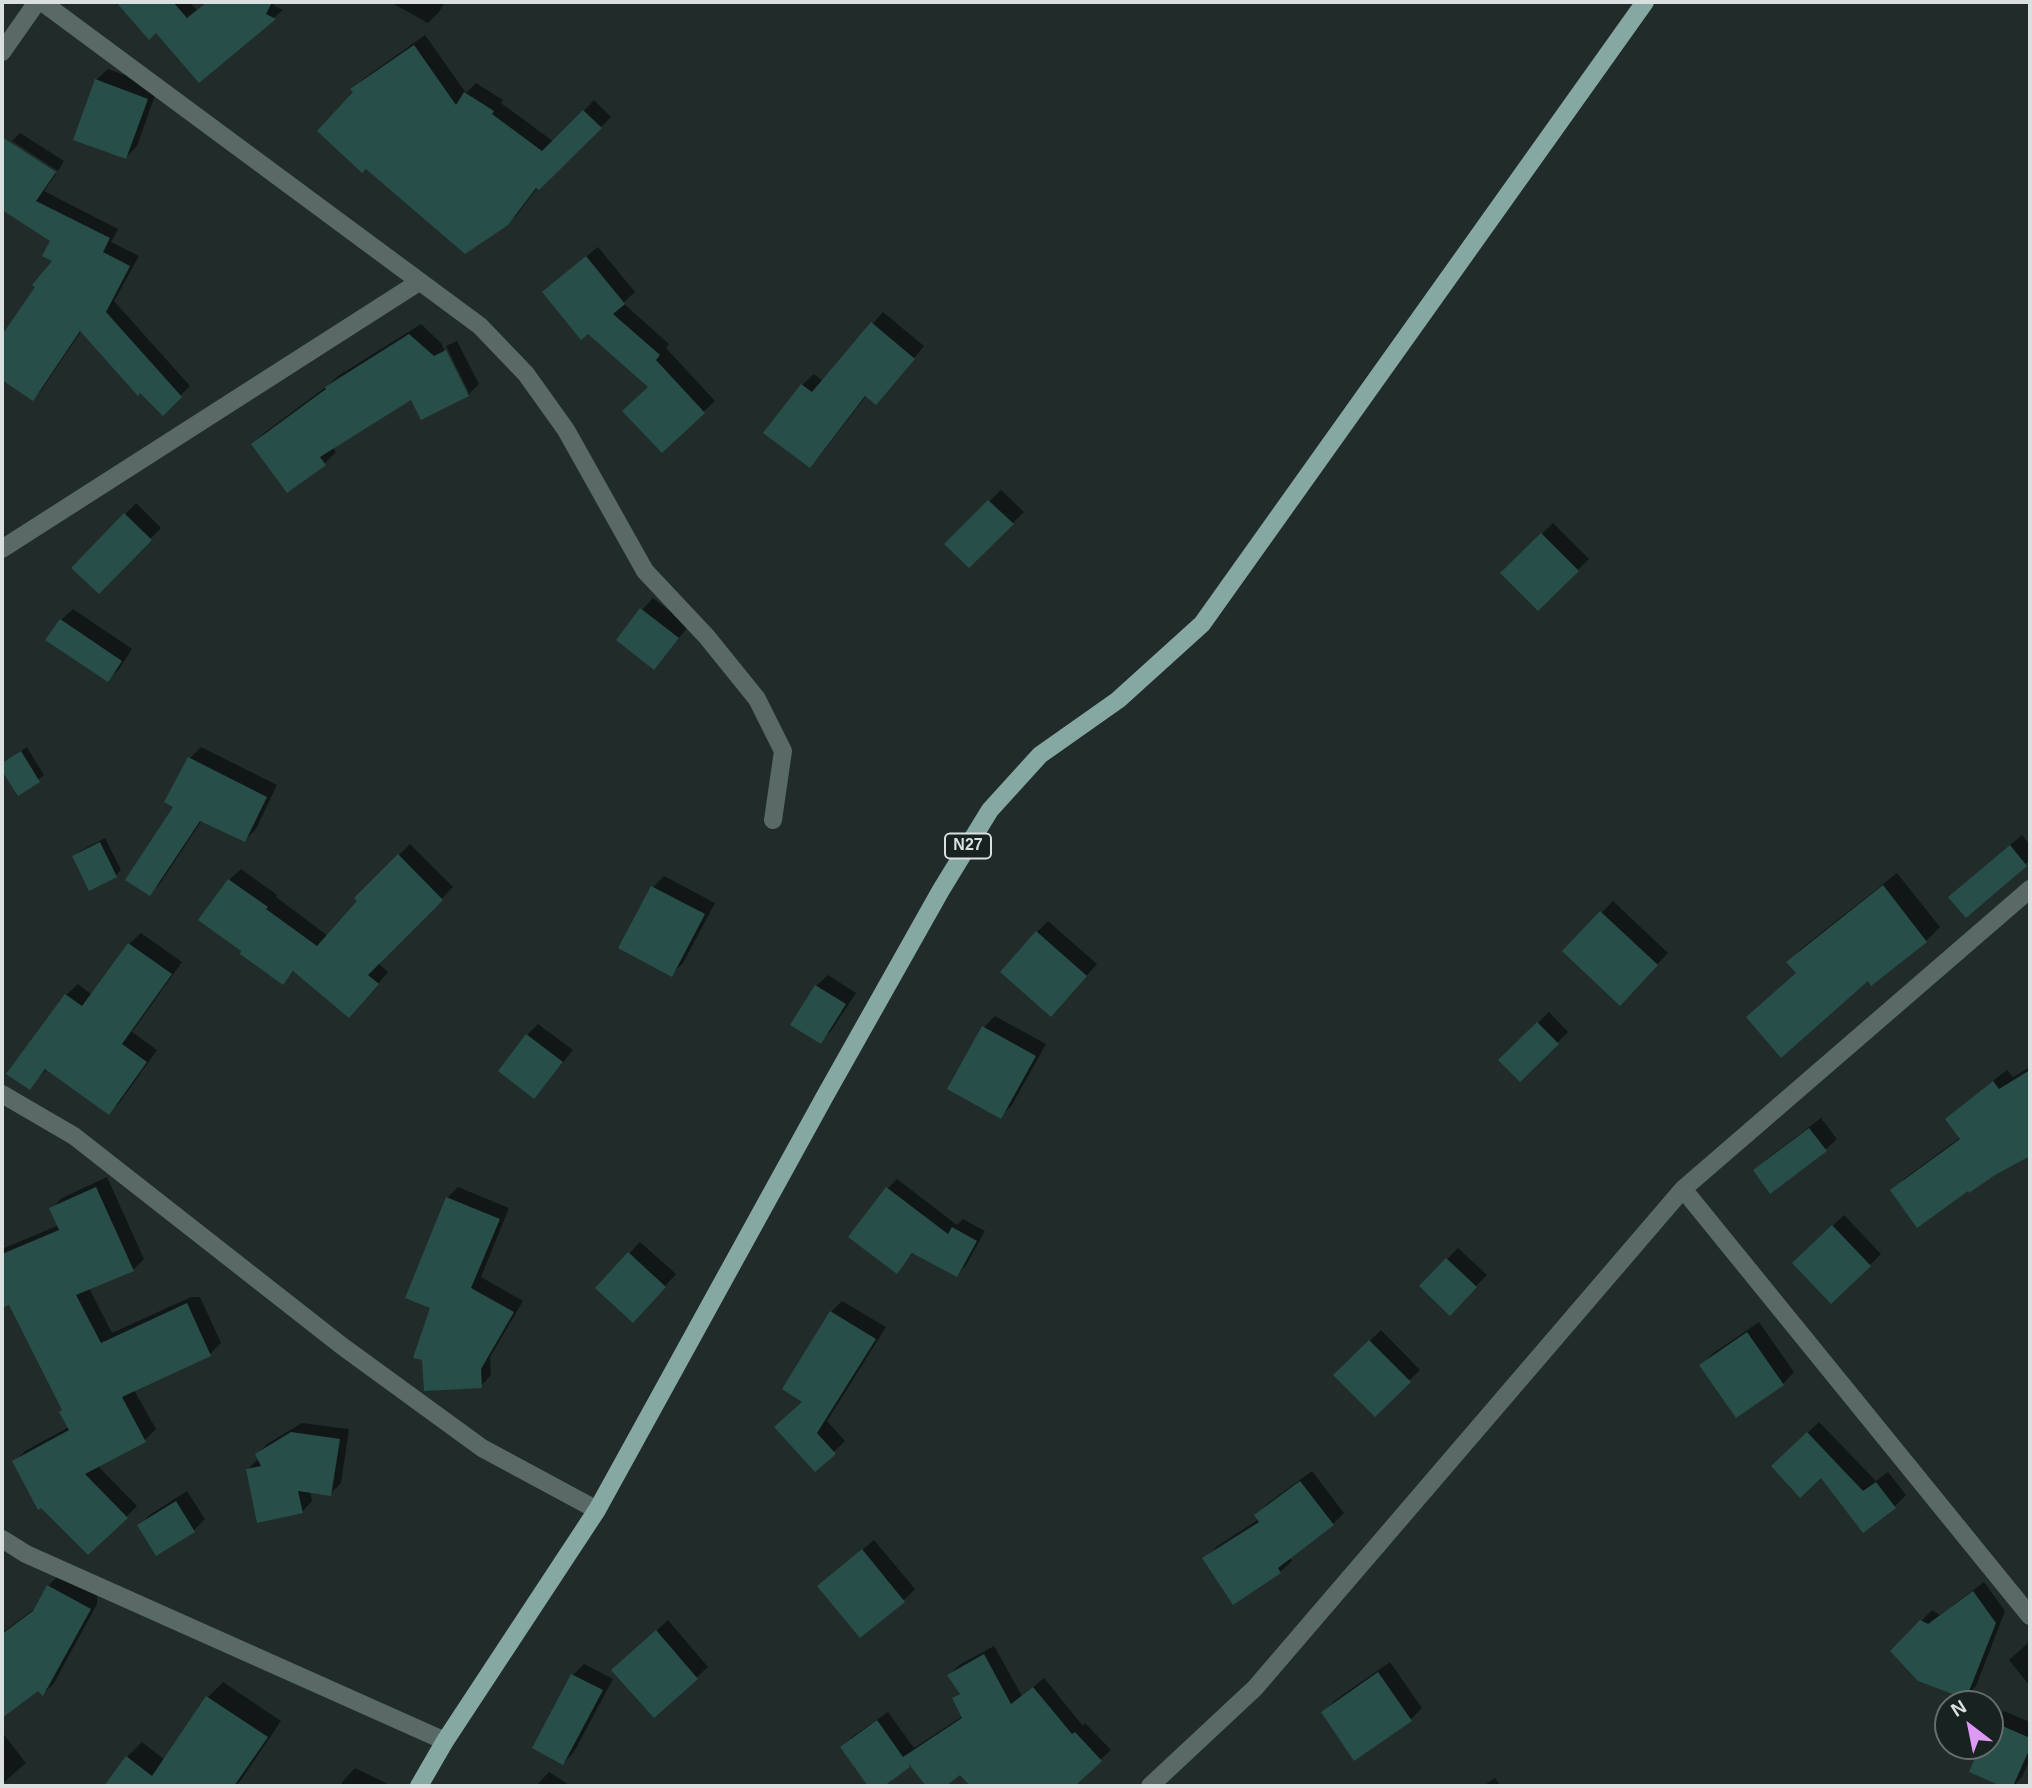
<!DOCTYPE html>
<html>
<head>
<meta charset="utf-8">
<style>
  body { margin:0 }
  #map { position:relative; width:2032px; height:1788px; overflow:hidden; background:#212c2a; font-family:Helvetica,sans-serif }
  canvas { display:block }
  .frame { position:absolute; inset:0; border:4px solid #d9e0df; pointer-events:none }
  .north { position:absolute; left:1934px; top:1690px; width:70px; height:70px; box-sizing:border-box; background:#182220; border:2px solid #656e6c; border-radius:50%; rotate:328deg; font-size:19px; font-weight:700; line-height:28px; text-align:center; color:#d9e0df }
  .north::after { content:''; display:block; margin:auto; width:24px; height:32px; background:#dd99f3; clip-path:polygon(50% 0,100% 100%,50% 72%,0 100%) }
</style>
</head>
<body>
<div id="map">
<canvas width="2032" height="1788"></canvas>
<div class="frame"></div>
<div class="north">N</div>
</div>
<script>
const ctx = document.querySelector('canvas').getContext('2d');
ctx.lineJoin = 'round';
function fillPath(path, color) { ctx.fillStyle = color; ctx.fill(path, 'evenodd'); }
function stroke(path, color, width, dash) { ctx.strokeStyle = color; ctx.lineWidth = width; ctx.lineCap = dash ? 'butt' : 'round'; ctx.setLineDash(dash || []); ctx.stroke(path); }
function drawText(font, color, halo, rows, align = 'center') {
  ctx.font = font + ' Helvetica,sans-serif'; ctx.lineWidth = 5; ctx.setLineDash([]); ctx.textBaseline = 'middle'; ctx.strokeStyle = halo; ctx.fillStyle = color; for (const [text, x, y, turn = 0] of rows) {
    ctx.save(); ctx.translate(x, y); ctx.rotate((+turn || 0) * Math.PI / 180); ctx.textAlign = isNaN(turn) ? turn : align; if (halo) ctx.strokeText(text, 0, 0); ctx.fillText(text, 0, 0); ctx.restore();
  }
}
const shadow = new Path2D(`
  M 114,2 L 189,2 L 197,10 L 207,2 L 275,2 L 273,5 L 283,10 L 199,81 L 157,31 Z
  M 390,2 L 445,2 L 439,12 L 428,23 Z
  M 425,35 L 466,93 L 476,83 L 503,100 L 501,103 L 554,142 L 594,100 L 611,117 L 539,188 L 538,187 L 516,216 L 504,227 L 353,90 L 363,79 Z
  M 108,69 L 158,87 L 137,146 L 126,157 L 96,80 Z
  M 20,133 L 64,161 L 58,171 L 12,141 Z
  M 10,143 L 56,174 L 44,191 L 118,229 L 111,242 L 139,256 L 114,301 L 190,386 L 163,413 L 82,330 L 42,389 L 33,399 L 2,378 L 2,338 L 54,260 L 52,240 L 2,208 L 2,155 Z
  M 598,247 L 635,292 L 623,303 L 669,344 L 666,348 L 715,401 L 662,451 L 650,387 L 555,282 Z
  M 883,312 L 924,346 L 887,391 L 867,395 L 821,454 L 810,466 L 766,432 L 802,385 L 814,374 L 823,381 Z
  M 421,324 L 441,343 L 465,393 L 469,393 L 446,346 L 457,341 L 479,384 L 468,395 L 412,397 L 332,447 L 336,452 L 325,463 L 287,491 L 253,444 L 264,433 L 326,387 L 338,376 Z
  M 1001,490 L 1024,512 L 969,566 L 947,544 Z
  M 136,503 L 161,528 L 99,592 L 74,567 Z
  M 1553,523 L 1589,559 L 1538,609 L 1502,573 Z
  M 653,598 L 689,626 L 654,667 L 642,610 Z
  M 73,609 L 132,649 L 119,669 L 108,680 L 61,620 Z
  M 27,747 L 44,775 L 18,794 L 2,767 L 2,764 Z
  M 201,747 L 277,785 L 256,829 L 245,840 L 202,820 L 161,882 L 150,894 L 190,758 Z
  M 2022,835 L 2030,845 L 2030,860 L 1967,916 L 1962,886 Z
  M 105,838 L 121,870 L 116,875 L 75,856 L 80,851 Z
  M 410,844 L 453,887 L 378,963 L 388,972 L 360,1005 L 295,970 L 283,983 L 244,951 L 200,920 L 229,880 L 241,869 L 277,895 L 276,897 L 328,936 L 359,901 L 356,898 Z
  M 1897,873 L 1940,927 L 1926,941 L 1868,979 L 1748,1017 L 1798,972 L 1788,962 L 1802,948 Z
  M 664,876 L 715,903 L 683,963 L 672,974 L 653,887 Z
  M 1613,901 L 1668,953 L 1620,1003 L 1565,951 Z
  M 1048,921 L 1097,964 L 1062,1003 L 1037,932 Z
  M 141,933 L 182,962 L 132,1032 L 157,1050 L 120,1102 L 109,1113 L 47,1069 L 29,1088 L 66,995 L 78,984 L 92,995 L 129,944 Z
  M 828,975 L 856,993 L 831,1031 L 820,1042 L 816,986 Z
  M 1549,1012 L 1568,1032 L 1520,1080 L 1500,1060 Z
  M 995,1016 L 1046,1044 L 1012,1105 L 1001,1116 L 984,1027 Z
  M 538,1024 L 573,1050 L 545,1085 L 534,1097 L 527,1035 Z
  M 2030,1067 L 2030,1141 L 2021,1146 L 1892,1191 L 1905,1178 L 1961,1137 L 1947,1120 L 1960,1107 L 2007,1070 L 2013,1077 Z
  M 1821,1118 L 1837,1139 L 1825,1150 L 1756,1171 L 1767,1159 Z
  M 107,1177 L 144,1259 L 133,1270 L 89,1288 L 112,1333 L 191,1297 L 200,1297 L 221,1343 L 210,1354 L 134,1390 L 156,1429 L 145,1440 L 98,1466 L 137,1506 L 126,1517 L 14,1462 L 25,1451 L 69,1427 L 63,1410 L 10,1303 L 2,1306 L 2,1249 L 59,1225 L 51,1209 L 62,1198 Z
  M 897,1179 L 957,1225 L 963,1219 L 985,1231 L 966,1265 L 957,1275 L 914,1252 L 897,1271 L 887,1189 Z
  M 458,1187 L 509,1208 L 481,1277 L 523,1301 L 490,1357 L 491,1375 L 481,1386 L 432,1307 L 447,1198 Z
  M 1844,1215 L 1881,1254 L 1870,1265 L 1795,1263 Z
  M 640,1242 L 676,1274 L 644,1310 L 597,1288 Z
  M 1458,1248 L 1487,1275 L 1450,1313 L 1421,1286 Z
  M 842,1301 L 886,1327 L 827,1421 L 845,1441 L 815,1470 L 804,1401 L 831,1312 Z
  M 1759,1322 L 1794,1372 L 1783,1384 L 1701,1366 L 1712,1354 Z
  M 1381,1330 L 1420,1370 L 1375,1415 L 1335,1375 Z
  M 1819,1422 L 1876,1481 L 1888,1472 L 1906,1495 L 1895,1506 L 1864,1530 L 1821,1476 L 1784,1455 Z
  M 302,1423 L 349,1429 L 341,1483 L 330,1494 L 310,1491 L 312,1501 L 302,1512 L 248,1469 L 259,1458 L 257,1454 L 267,1444 Z
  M 1312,1471 L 1344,1513 L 1333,1524 L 1289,1557 L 1292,1561 L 1280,1572 L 1233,1602 L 1205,1559 L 1216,1547 L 1259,1519 L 1256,1515 L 1267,1504 Z
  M 187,1491 L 205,1519 L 194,1530 L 139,1525 L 151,1514 Z
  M 874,1540 L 915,1589 L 904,1600 L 819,1586 Z
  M 59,1575 L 97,1595 L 97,1604 L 54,1683 L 43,1694 L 38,1689 L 9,1710 L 2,1700 L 2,1633 L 37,1607 L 48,1586 Z
  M 1984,1582 L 2005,1611 L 1976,1686 L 1965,1697 L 1892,1651 L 1932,1610 L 1940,1615 Z
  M 668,1620 L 708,1667 L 654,1715 L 625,1659 Z
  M 2030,1641 L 2030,1686 L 2009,1660 Z
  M 994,1646 L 1022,1696 L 1044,1678 L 1083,1726 L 1085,1723 L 1111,1750 L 1072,1786 L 972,1786 L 960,1773 L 943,1786 L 928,1786 L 911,1764 L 880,1786 L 870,1786 L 842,1747 L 852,1737 L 888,1712 L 914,1748 L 963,1716 L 954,1699 L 961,1692 L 949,1675 L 959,1665 Z
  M 1390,1662 L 1422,1708 L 1411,1719 L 1323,1713 L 1334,1701 Z
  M 584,1664 L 613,1679 L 574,1752 L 563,1763 L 573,1675 Z
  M 223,1682 L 281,1721 L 241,1780 L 235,1786 L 207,1786 L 191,1779 L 185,1786 L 106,1786 L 127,1757 L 142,1742 L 165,1760 L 208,1697 Z
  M 2004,1711 L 2030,1722 L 2030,1759 L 2022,1777 L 2013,1786 L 2005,1786 L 1971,1771 L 1982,1746 L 1990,1746 L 1990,1729 L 1993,1722 Z
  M 2,1732 L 26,1763 L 2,1784 Z
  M 355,1768 L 386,1783 L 385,1786 L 340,1786 L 344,1780 Z
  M 549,1772 L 571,1786 L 536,1786 Z
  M 1495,1778 L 1501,1786 L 1483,1786 Z`);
const building = new Path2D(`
  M 116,2 L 173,2 L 187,18 L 207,2 L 272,2 L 266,14 L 276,19 L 199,83 L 156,33 L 149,40 Z
  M 414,45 L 456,105 L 464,92 L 494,111 L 492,114 L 542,151 L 583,110 L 602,128 L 539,190 L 536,188 L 508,225 L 465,254 L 366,169 L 362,173 L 317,131 L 353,92 L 350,89 Z
  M 95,79 L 148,99 L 126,159 L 73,140 Z
  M 2,137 L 56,172 L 36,201 L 110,238 L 103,252 L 130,266 L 106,312 L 182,397 L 163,416 L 140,393 L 138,396 L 80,331 L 33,401 L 2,380 L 2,335 L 35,287 L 32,285 L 52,261 L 42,256 L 50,241 L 2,210 Z
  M 586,256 L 625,304 L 613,314 L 660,355 L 656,360 L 705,413 L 662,453 L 622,411 L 648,387 L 588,334 L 581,340 L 542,292 Z
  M 871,322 L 915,359 L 876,405 L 865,396 L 810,468 L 763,433 L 801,384 L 812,392 Z
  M 409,334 L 434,356 L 446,350 L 469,396 L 421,420 L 411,400 L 320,457 L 326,465 L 287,493 L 251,444 L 326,389 L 325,387 Z
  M 988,500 L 1014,524 L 969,568 L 944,544 Z
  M 124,513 L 152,540 L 99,594 L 71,568 Z
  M 1541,533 L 1579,571 L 1538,611 L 1500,573 Z
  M 640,608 L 679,638 L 654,670 L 616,640 Z
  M 60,619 L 122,661 L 108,682 L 45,640 Z
  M 21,751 L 40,782 L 18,796 L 2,771 L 2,763 Z
  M 188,757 L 267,797 L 245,842 L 200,821 L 150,896 L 125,880 L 173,807 L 164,802 Z
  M 100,842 L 117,877 L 89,891 L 72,856 Z
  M 2010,845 L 2027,866 L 1966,918 L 1948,897 Z
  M 398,854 L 443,900 L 368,975 L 379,984 L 349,1018 L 293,971 L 283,985 L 240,954 L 241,951 L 198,920 L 228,879 L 268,907 L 266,909 L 317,946 L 357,901 L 354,898 Z
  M 1883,885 L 1927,942 L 1871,986 L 1868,981 L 1781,1058 L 1746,1017 L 1796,973 L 1786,962 Z
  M 651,886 L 705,914 L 672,977 L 618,948 Z
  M 1600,911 L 1658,965 L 1620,1006 L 1562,951 Z
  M 1036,931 L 1087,976 L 1051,1017 L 1000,972 Z
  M 128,943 L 172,974 L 122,1044 L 147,1062 L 109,1115 L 45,1069 L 30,1090 L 6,1074 L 65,994 L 82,1006 Z
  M 815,985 L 846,1004 L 821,1044 L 790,1025 Z
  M 1537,1022 L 1559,1044 L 1520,1082 L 1498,1060 Z
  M 982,1026 L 1036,1056 L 1001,1119 L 947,1089 Z
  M 526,1034 L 563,1062 L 534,1099 L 498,1071 Z
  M 2030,1070 L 2030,1156 L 1995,1175 L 1969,1193 L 1968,1191 L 1917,1228 L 1890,1190 L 1960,1139 L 1945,1119 L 1993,1081 L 1999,1089 Z
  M 1809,1128 L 1827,1151 L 1770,1194 L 1753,1170 Z
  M 96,1187 L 134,1271 L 76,1295 L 101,1343 L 187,1303 L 211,1356 L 122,1397 L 146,1442 L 85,1474 L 128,1518 L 88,1555 L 41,1508 L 38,1510 L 12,1461 L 69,1430 L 59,1412 L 62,1410 L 9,1305 L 2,1308 L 2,1254 L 59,1230 L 49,1208 Z
  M 886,1187 L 948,1234 L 952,1227 L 977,1241 L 957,1277 L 912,1253 L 897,1274 L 848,1237 Z
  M 446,1197 L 500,1219 L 471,1288 L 514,1312 L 481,1369 L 482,1388 L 424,1391 L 422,1360 L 413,1358 L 430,1308 L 405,1298 Z
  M 1832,1225 L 1871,1266 L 1831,1304 L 1792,1263 Z
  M 628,1252 L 666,1287 L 633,1323 L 595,1288 Z
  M 1446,1258 L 1477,1287 L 1450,1316 L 1419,1286 Z
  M 830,1311 L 876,1339 L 817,1433 L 836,1454 L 815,1472 L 774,1427 L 802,1402 L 782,1389 Z
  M 1747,1332 L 1784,1385 L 1736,1418 L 1699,1365 Z
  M 1369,1340 L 1411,1382 L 1375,1417 L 1333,1375 Z
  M 291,1432 L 340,1439 L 331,1496 L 298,1491 L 303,1513 L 257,1523 L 246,1469 L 261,1466 L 255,1454 Z
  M 1807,1432 L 1863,1491 L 1876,1482 L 1896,1508 L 1863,1533 L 1821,1478 L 1800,1498 L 1771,1466 Z
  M 1300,1481 L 1334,1525 L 1278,1568 L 1281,1573 L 1233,1605 L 1202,1558 L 1259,1522 L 1254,1515 Z
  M 176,1501 L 195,1532 L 156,1556 L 137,1525 Z
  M 862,1549 L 905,1602 L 860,1638 L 817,1586 Z
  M 47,1585 L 91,1609 L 43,1696 L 38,1691 L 2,1718 L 2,1634 L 33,1611 Z
  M 1973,1591 L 1996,1623 L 1966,1699 L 1918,1681 L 1890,1651 L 1920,1620 L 1928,1624 Z
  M 656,1630 L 698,1679 L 654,1718 L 611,1670 Z
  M 984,1654 L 1011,1704 L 1033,1687 L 1072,1734 L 1075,1732 L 1102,1761 L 1075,1786 L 970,1786 L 960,1775 L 946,1786 L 926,1786 L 908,1763 L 910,1767 L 884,1786 L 868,1786 L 840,1747 L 877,1720 L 903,1757 L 962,1718 L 952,1698 L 960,1694 L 947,1675 Z
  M 1378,1672 L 1412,1721 L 1354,1761 L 1321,1712 Z
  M 571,1674 L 603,1690 L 563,1765 L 532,1748 Z
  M 206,1696 L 268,1737 L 234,1786 L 104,1786 L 126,1756 L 152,1776 Z
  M 1991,1721 L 2030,1738 L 2030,1748 L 2013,1786 L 2001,1786 L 1969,1772 L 1980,1746 L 1990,1746 Z`);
const street = new Path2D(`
  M 42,2 L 480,326 L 526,374 L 566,430 L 645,571 L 707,637 L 757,699 L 783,751 L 773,820
  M 2,52 L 37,2
  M 2,549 L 419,282
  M 2,1094 L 74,1136 L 342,1346 L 482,1448 L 597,1510
  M 1683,1189 L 2030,1616
  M 2,1539 L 26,1554 L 445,1741
  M 1150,1786 L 1255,1688 L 1683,1189 L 2030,889`);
const primary = new Path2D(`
  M 419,1786 L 445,1741 L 597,1510 L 825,1096 L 941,890 L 990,810 L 1040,755 L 1118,700 L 1202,624 L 1645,2`);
const shields = [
  [968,846,46]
];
const shieldNames = [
  ["N27",968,846]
];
fillPath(shadow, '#0007');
fillPath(building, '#284e49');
stroke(street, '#596966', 18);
stroke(primary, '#86a8a2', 18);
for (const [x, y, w] of shields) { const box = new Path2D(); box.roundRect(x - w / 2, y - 12.5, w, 25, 5); ctx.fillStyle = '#182220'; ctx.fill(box); stroke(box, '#d9e0df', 2); }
drawText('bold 16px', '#d9e0df', null, shieldNames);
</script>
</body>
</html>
